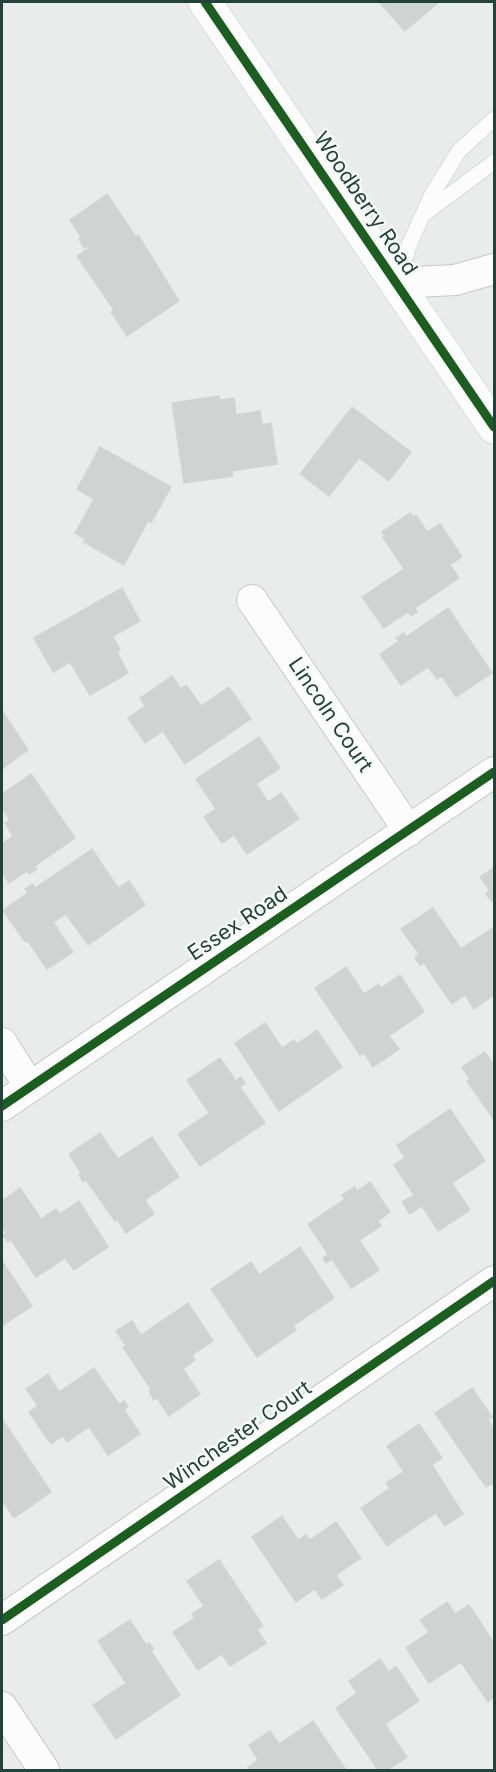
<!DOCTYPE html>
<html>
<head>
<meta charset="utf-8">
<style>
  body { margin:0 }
  #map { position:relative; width:496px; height:1772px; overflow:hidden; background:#e8edeb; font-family:Inter,sans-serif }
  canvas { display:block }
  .frame { position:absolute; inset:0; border:3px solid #24423a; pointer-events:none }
</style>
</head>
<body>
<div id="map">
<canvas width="496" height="1772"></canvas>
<div class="frame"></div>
</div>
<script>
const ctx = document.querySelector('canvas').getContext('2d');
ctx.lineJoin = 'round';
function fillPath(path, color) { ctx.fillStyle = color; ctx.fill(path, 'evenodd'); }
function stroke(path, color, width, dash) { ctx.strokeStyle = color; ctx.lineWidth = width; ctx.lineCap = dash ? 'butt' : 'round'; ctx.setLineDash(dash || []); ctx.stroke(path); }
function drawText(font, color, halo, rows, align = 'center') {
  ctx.font = font + ' Inter,sans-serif'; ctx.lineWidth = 4.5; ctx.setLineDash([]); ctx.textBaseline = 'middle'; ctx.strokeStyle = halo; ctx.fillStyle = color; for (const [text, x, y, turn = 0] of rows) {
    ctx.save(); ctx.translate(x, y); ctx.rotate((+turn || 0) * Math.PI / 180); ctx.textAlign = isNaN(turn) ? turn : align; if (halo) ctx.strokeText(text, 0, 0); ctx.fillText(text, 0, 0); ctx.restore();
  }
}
const building = new Path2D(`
  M 379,2 L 439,2 L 405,31 Z
  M 107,194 L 136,237 L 138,235 L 179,301 L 127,336 L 111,312 L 114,310 L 77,256 L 89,248 L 87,246 L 84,248 L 79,239 L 81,237 L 70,220 Z
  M 219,396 L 220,400 L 234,398 L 236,415 L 260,411 L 262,425 L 271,423 L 277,464 L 232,471 L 233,476 L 184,483 L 172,403 Z
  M 352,407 L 411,452 L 389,481 L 359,458 L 329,496 L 300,474 Z
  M 100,447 L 171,487 L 151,523 L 148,521 L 124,565 L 84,542 L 85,539 L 75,533 L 94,499 L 77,489 Z
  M 410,513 L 413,517 L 416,515 L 427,532 L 440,524 L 462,557 L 450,565 L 459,578 L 415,608 L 417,612 L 411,616 L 408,612 L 384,628 L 362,597 L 404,569 L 383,537 L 385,536 L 382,532 Z
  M 122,588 L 140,621 L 113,636 L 120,650 L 117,652 L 128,673 L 90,695 L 70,662 L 53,672 L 34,638 Z
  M 448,608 L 492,673 L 456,697 L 442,676 L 437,679 L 428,667 L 401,685 L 380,654 L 399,641 L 396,638 L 404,633 L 406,637 Z
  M 172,676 L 181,689 L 186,685 L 201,706 L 229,687 L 251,719 L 185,764 L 163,731 L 145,743 L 128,718 L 145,706 L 140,698 Z
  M 2,711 L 28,750 L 2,769 Z
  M 259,737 L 280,768 L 256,784 L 268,802 L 281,793 L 299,819 L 247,854 L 234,835 L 222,843 L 204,817 L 216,809 L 196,779 Z
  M 31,774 L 75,838 L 35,866 L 37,869 L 29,874 L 27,871 L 9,883 L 2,872 L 2,844 L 13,836 L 5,823 L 10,820 L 2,808 L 2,794 Z
  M 92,849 L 118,888 L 129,881 L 145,905 L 88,945 L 66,914 L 53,922 L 73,952 L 47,969 L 27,940 L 25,942 L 3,910 L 28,893 L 25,889 L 33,884 L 35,888 Z
  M 494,867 L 494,899 L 491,901 L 486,893 L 490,891 L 480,877 Z
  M 433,908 L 461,949 L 493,928 L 494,930 L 494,971 L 492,973 L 494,978 L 494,995 L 474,1009 L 465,995 L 452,1004 L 424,963 L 420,965 L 415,957 L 419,954 L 401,929 Z
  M 346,967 L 364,994 L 378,984 L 381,988 L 400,975 L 424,1012 L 389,1036 L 399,1049 L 373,1067 L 364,1053 L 360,1055 L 315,988 Z
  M 265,1023 L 282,1048 L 294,1040 L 297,1044 L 317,1030 L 342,1067 L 279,1111 L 235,1043 Z
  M 485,1052 L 492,1063 L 494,1061 L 494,1120 L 467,1081 L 470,1079 L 462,1067 Z
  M 220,1058 L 236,1081 L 241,1077 L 245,1083 L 240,1087 L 265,1123 L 200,1166 L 178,1134 L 209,1113 L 187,1080 Z
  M 450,1109 L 485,1161 L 452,1183 L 470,1210 L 438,1231 L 422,1206 L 410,1214 L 402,1202 L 414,1195 L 394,1165 L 405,1158 L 397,1145 Z
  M 100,1133 L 118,1159 L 152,1137 L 179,1177 L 145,1200 L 154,1214 L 126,1233 L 117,1219 L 115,1221 L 86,1180 L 83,1182 L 79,1175 L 81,1173 L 69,1154 Z
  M 370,1182 L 390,1212 L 378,1221 L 381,1226 L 359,1240 L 379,1270 L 351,1288 L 332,1259 L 326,1263 L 323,1258 L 328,1254 L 308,1224 L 345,1199 L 342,1195 L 355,1187 L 357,1191 Z
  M 20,1188 L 41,1219 L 56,1209 L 60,1214 L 79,1201 L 108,1247 L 74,1270 L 65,1258 L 36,1277 L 11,1240 L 8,1242 L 3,1235 L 6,1233 L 2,1226 L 2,1201 Z
  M 300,1247 L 334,1298 L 293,1326 L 296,1330 L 257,1357 L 211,1289 L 251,1262 L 259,1275 Z
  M 2,1261 L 32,1306 L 2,1326 Z
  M 188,1303 L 213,1341 L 192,1355 L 195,1360 L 183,1369 L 200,1394 L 169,1416 L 157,1398 L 154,1400 L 149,1391 L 151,1389 L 123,1347 L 126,1346 L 116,1331 L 132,1321 L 141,1335 Z
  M 94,1368 L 119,1404 L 124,1401 L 128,1407 L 124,1410 L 140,1434 L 108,1455 L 89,1427 L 67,1442 L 63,1436 L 51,1444 L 29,1412 L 38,1406 L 26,1389 L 48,1374 L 59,1392 Z
  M 472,1388 L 492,1417 L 488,1420 L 494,1430 L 494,1482 L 486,1487 L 435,1413 Z
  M 2,1419 L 51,1492 L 14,1518 L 2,1500 Z
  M 419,1424 L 442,1458 L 432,1465 L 463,1514 L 445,1526 L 436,1513 L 387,1546 L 361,1508 L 390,1488 L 386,1483 L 404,1472 L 387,1446 Z
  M 282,1516 L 298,1540 L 306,1535 L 310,1540 L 336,1522 L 361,1558 L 336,1575 L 343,1585 L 322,1599 L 315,1589 L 296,1602 L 252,1537 Z
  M 219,1560 L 263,1626 L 257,1630 L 266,1643 L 230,1666 L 222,1654 L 198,1670 L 173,1632 L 195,1618 L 192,1614 L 204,1606 L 187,1581 Z
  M 447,1602 L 455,1614 L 469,1605 L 494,1643 L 494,1697 L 488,1702 L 461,1662 L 429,1683 L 406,1648 L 429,1632 L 420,1620 Z
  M 130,1620 L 146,1645 L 149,1643 L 154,1649 L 151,1651 L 180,1695 L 116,1739 L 93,1705 L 126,1683 L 98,1641 Z
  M 380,1659 L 389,1672 L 396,1666 L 419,1701 L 385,1724 L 407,1757 L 387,1770 L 378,1770 L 336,1708 L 357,1693 L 349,1681 Z
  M 313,1721 L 346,1770 L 250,1770 L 248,1767 L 258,1760 L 249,1745 L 270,1731 L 279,1744 Z`);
const service = new Path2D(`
  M 424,214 L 494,162
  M 397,283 L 410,243 L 431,196 L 459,151 L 494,119`);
const minor = new Path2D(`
  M 397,283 L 455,280 L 494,269
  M 252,600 L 409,831
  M 2,1043 L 30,1087
  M 2,1106 L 494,772
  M 2,1620 L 494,1281
  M 2,1707 L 44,1770`);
const tertiary = new Path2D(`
  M 205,2 L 494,427`);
const cycleway = new Path2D(`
  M 205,2 L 494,427
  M 2,1106 L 494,772
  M 2,1620 L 494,1281`);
const streetNames = [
  ["Woodberry Road",365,204,56],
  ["Lincoln Court",330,715,56],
  ["Essex Road",238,924,-34],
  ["Winchester Court",238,1436,-35]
];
fillPath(building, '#cfd4d2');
stroke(building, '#d1d6d4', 1.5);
stroke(service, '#c5cac8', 16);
stroke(minor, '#c5cac8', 32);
stroke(tertiary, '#c5cac8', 34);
stroke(service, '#fcfcfc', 15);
stroke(minor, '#fcfcfc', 30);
stroke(tertiary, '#fcfcfc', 33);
stroke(cycleway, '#1b5e20', 9);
drawText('21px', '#24423a', '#f7fbf9', streetNames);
</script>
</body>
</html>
